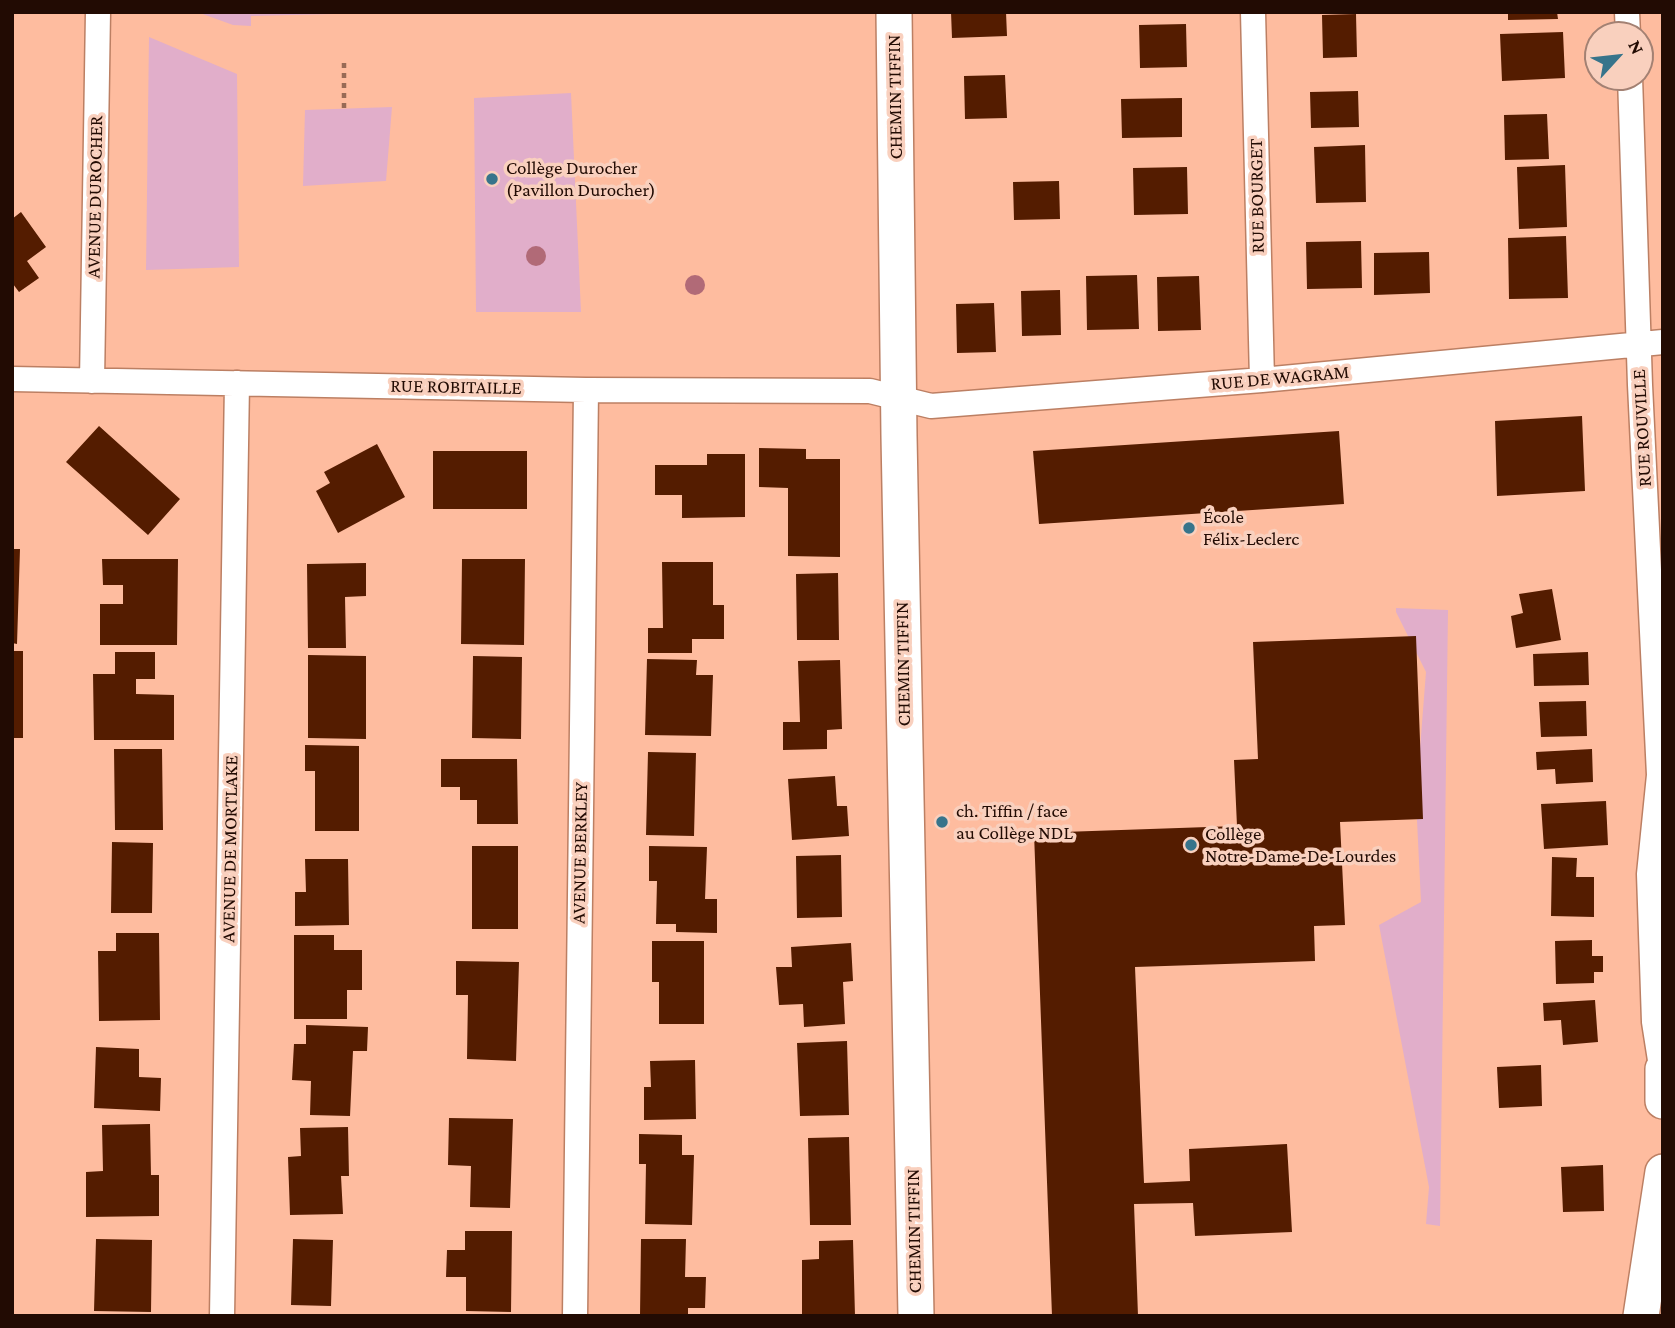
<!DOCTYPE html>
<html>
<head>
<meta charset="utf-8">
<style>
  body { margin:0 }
  #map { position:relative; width:1675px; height:1328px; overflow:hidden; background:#febc9f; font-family:"Crimson Pro",serif }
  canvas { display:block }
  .frame { position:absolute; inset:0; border:14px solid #220b03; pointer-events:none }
  .north { position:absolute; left:1584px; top:21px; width:70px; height:70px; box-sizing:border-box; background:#f9d0be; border:2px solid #a38173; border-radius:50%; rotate:63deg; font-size:19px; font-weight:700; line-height:28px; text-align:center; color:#220b03 }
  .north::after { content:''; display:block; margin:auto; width:24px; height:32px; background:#37748b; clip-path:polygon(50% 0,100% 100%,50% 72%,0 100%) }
</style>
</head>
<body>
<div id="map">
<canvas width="1675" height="1328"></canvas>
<div class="frame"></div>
<div class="north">N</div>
</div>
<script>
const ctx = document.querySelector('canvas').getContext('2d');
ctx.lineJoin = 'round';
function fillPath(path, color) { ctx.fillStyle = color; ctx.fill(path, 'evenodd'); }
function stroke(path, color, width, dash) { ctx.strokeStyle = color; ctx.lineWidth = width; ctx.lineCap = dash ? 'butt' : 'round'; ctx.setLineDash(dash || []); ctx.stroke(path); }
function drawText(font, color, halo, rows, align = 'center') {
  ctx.font = font + ' "Crimson Pro",serif'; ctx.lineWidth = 7; ctx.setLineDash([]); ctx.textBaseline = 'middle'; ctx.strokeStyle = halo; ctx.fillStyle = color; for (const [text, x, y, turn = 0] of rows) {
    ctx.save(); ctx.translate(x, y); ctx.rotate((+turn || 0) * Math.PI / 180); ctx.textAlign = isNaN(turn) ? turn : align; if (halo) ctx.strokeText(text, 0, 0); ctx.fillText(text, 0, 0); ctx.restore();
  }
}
const green = new Path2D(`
  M 197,12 L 375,12 L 375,13 L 251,16 L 251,26 L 233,25 Z
  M 149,37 L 237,74 L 239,267 L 146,270 Z
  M 571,93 L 581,312 L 476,312 L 474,98 Z
  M 392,107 L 386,181 L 303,186 L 305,110 Z
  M 1396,608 L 1448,610 L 1440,1226 L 1426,1224 L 1429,1187 L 1379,925 L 1421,902 L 1416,800 L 1426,672 L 1396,612 Z`);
const building = new Path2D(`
  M 951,12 L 1006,12 L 1007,36 L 952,38 Z
  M 1508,12 L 1557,12 L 1558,19 L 1508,20 Z
  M 1356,14 L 1357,57 L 1323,58 L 1322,15 Z
  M 1186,24 L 1187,67 L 1140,68 L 1139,25 Z
  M 1563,32 L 1565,78 L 1502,81 L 1500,34 Z
  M 1005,75 L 1007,118 L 965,119 L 964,76 Z
  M 1358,91 L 1359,127 L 1311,128 L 1310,92 Z
  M 1182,98 L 1182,137 L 1122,138 L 1121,99 Z
  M 1547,114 L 1549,159 L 1505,160 L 1504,115 Z
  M 1365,145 L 1366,202 L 1316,203 L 1314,147 Z
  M 1565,165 L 1567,227 L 1519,229 L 1517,167 Z
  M 1187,167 L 1188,214 L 1134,215 L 1133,168 Z
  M 1059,181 L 1060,219 L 1014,220 L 1013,182 Z
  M 21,212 L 46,247 L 27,261 L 39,278 L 19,292 L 13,284 L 12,284 L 12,219 Z
  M 1566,236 L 1568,298 L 1509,299 L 1508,238 Z
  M 1361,241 L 1362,288 L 1307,289 L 1306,242 Z
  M 1429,252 L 1430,293 L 1374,295 L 1374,253 Z
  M 1137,275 L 1139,329 L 1087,330 L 1086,276 Z
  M 1199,276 L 1201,330 L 1158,331 L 1157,277 Z
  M 1060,290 L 1061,335 L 1022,336 L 1021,291 Z
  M 994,303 L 996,352 L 957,353 L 956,304 Z
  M 1582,416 L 1585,491 L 1497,496 L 1495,421 Z
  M 99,426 L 180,499 L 148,535 L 66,462 Z
  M 1339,431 L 1344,504 L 1039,524 L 1033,451 Z
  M 377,444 L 405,497 L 338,533 L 316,491 L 330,483 L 324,472 Z
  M 759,448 L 806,449 L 806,459 L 840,459 L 840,557 L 788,556 L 788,488 L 759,487 Z
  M 433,451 L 527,451 L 527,509 L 433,509 Z
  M 707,454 L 745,454 L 745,517 L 682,518 L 682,495 L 655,495 L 655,465 L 707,465 Z
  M 12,549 L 20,549 L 17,644 L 12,643 Z
  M 102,559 L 178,559 L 177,645 L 100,645 L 100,604 L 123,604 L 123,585 L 103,585 Z
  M 462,559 L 525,559 L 524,645 L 461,644 Z
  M 662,562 L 713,562 L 713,605 L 724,605 L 724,639 L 692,639 L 692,653 L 648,653 L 648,628 L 663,628 Z
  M 366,563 L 366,596 L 345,597 L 346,648 L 308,648 L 307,564 Z
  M 838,573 L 839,640 L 797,640 L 796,574 Z
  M 1552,589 L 1561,640 L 1516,648 L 1511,616 L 1523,613 L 1519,594 Z
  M 1416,636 L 1423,819 L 1340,822 L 1345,925 L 1314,926 L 1315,961 L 1135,967 L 1144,1183 L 1190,1181 L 1189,1149 L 1287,1144 L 1292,1232 L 1195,1236 L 1193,1203 L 1134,1204 L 1138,1316 L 1052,1316 L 1034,833 L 1237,826 L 1234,760 L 1258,759 L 1253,642 Z
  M 12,651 L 23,651 L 23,738 L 12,738 Z
  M 115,652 L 155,652 L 155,679 L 136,679 L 136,694 L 174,695 L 174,740 L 94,740 L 93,674 L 115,674 Z
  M 1588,652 L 1589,685 L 1534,686 L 1533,654 Z
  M 308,655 L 366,656 L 366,739 L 308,738 Z
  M 473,656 L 522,657 L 521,739 L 472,738 Z
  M 647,659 L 697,660 L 696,675 L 713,675 L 711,736 L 645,735 Z
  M 840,660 L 842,729 L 827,730 L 827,749 L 783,750 L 783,722 L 800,722 L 798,661 Z
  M 1586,701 L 1587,736 L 1541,737 L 1539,702 Z
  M 305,745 L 359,746 L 359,831 L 315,831 L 315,771 L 305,771 Z
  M 114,749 L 162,749 L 163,830 L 115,830 Z
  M 1592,749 L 1593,782 L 1556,784 L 1555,769 L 1537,770 L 1536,752 Z
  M 648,752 L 696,753 L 694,836 L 646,835 Z
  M 441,759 L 517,759 L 518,824 L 477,824 L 477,800 L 460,800 L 460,787 L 441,787 Z
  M 835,776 L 837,806 L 847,806 L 849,836 L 792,840 L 788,779 Z
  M 1606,801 L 1608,845 L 1544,849 L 1541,804 Z
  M 112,842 L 153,843 L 152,913 L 111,913 Z
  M 472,846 L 518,846 L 518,929 L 472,929 Z
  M 649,846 L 707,847 L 705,899 L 717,899 L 717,933 L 676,932 L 676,924 L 656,924 L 657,881 L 649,881 Z
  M 841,855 L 842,917 L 797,918 L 796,856 Z
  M 1552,857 L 1577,858 L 1576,877 L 1594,877 L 1594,917 L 1551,916 Z
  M 305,859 L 348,859 L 349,925 L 295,926 L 295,892 L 306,892 Z
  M 116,933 L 159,933 L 160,1020 L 99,1021 L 98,951 L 116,951 Z
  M 294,935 L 334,935 L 334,950 L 362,950 L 362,990 L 347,990 L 347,1019 L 294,1019 Z
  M 1592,940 L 1592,956 L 1603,956 L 1603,972 L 1594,972 L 1594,983 L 1556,984 L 1555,941 Z
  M 652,941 L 704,941 L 704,1024 L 659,1024 L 659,982 L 652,982 Z
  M 851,943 L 853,981 L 843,982 L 845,1024 L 804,1027 L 803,1004 L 779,1005 L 776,967 L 792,967 L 791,947 Z
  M 456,961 L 519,962 L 516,1061 L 467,1059 L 468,995 L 456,995 Z
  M 1595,1000 L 1598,1042 L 1563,1045 L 1561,1020 L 1544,1021 L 1543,1003 Z
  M 306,1025 L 368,1027 L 367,1051 L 353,1051 L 350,1116 L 310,1115 L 311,1081 L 292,1080 L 294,1044 L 306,1044 Z
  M 847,1041 L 849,1115 L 800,1116 L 797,1043 Z
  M 96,1047 L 139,1049 L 139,1077 L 161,1078 L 160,1111 L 94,1108 Z
  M 695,1060 L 696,1119 L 644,1120 L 644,1087 L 651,1087 L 650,1061 Z
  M 1541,1065 L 1542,1106 L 1499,1108 L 1497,1067 Z
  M 449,1118 L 513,1119 L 510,1208 L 470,1207 L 471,1166 L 448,1165 Z
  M 150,1124 L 151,1175 L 159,1175 L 159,1216 L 86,1217 L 86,1172 L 103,1171 L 102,1125 Z
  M 348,1127 L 349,1176 L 341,1176 L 343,1214 L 290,1215 L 288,1157 L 301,1156 L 300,1128 Z
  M 639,1134 L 682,1135 L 682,1155 L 694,1155 L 692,1225 L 645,1224 L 646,1164 L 639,1164 Z
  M 849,1137 L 851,1225 L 810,1225 L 808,1138 Z
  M 1603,1165 L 1604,1211 L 1563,1212 L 1561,1167 Z
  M 465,1231 L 512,1231 L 511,1312 L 466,1311 L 466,1277 L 446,1277 L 447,1250 L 465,1250 Z
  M 96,1239 L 152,1240 L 151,1312 L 94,1311 Z
  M 293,1239 L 333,1240 L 331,1306 L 291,1305 Z
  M 641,1239 L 686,1239 L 685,1277 L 706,1277 L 705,1308 L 688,1308 L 688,1316 L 640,1316 Z
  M 853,1240 L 855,1316 L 802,1316 L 802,1260 L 819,1259 L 819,1241 Z`);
const path = new Path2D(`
  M 344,108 L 344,63`);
const street = new Path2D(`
  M 1253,12 L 1262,380
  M 1627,12 L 1628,35
  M 1630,77 L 1640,385 L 1659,775 L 1649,874 L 1654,1022 L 1662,1073
  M 12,379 L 586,390 L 870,391 L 931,406 L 1262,380 L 1663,342
  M 92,381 L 98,12
  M 222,1316 L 237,383
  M 575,1316 L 586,390`);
const secondary = new Path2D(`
  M 894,12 L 899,436 L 916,1316
  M 1663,1069 L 1663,1101
  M 1641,1316 L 1663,1172`);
const trees = [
  [536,256],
  [695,285]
];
const markers = [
  [492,179,7,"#37748b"],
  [1189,528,7,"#37748b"],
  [942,822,7,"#37748b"],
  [1191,845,7,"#37748b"]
];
const streetNames = [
  ["CHEMIN TIFFIN",895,97,-91],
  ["RUE BOURGET",1257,196,-91],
  ["AVENUE DUROCHER",95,197,-89],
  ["RUE DE WAGRAM",1280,378,-5],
  ["RUE ROBITAILLE",456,387,1],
  ["RUE ROUVILLE",1642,428,-93],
  ["CHEMIN TIFFIN",903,664,-91],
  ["AVENUE DE MORTLAKE",230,849,-89],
  ["AVENUE BERKLEY",580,853,-89],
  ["CHEMIN TIFFIN",914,1231,-91]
];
const poiNames = [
  ["Collège Durocher",506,168],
  ["(Pavillon Durocher)",506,190],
  ["École",1203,517],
  ["Félix-Leclerc",1203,539],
  ["ch. Tiffin / face",956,811],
  ["au Collège NDL",956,833],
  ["Collège",1205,834],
  ["Notre-Dame-De-Lourdes",1205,856]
];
fillPath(green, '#e1aeca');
fillPath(building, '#541c00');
stroke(street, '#bc7f63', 27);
stroke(secondary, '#bc7f63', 38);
stroke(path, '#976a56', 4.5, [5, 5]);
stroke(street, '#fff', 24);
stroke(secondary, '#fff', 35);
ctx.fillStyle = '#b16a77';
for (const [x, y] of trees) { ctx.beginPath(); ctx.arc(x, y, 10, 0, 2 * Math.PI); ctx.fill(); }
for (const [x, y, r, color] of markers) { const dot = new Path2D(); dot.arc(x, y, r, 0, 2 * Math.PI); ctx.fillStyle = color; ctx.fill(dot); stroke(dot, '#f9d0be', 2.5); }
drawText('19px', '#220b03', '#f9d0be', streetNames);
drawText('19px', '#220b03', '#f9d0be', poiNames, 'left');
</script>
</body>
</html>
